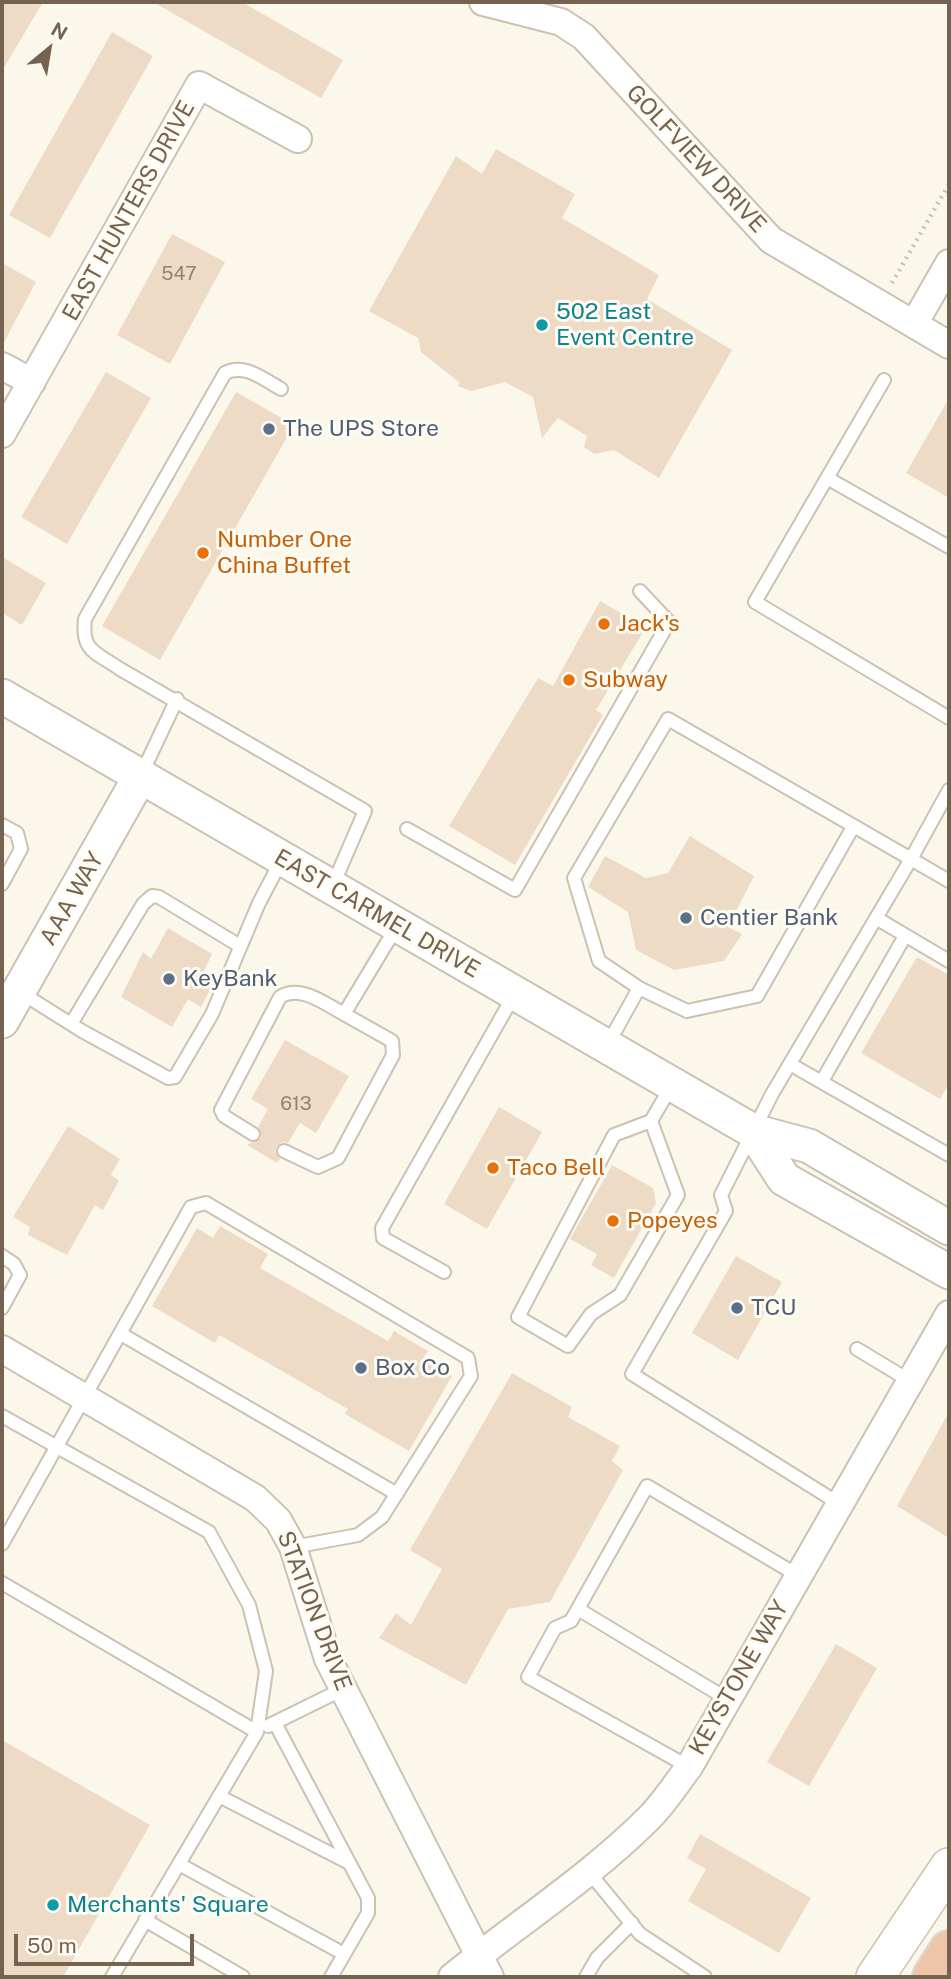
<!DOCTYPE html>
<html>
<head>
<meta charset="utf-8">
<style>
  body { margin:0 }
  #map { position:relative; width:951px; height:1979px; overflow:hidden; background:#fbf7eb; font-family:"Public Sans",sans-serif }
  canvas { display:block }
  .frame { position:absolute; inset:0; border:4px solid #756250; pointer-events:none }
  .north { position:absolute; left:14px; top:14px; width:70px; height:70px; -webkit-text-stroke:5px #fefbf2; paint-order:stroke; rotate:30deg; font-size:19px; font-weight:700; line-height:28px; text-align:center; color:#756250 }
  .north::after { content:''; display:block; margin:auto; width:24px; height:32px; background:#756250; clip-path:polygon(50% 0,100% 100%,50% 72%,0 100%) }
  .scale { position:absolute; left:14px; top:1934px; width:180px; height:32px; box-sizing:border-box; border:4px solid #756250; border-top:0; padding-left:9px; font-size:21px; line-height:24px; white-space:nowrap; color:#756250; -webkit-text-stroke:5px #fefbf2; paint-order:stroke }
</style>
</head>
<body>
<div id="map">
<canvas width="951" height="1979"></canvas>
<div class="frame"></div>
<div class="north">N</div>
<div class="scale">50 m</div>
</div>
<script>
const ctx = document.querySelector('canvas').getContext('2d');
ctx.lineJoin = 'round';
function fillPath(path, color) { ctx.fillStyle = color; ctx.fill(path, 'evenodd'); }
function stroke(path, color, width, dash) { ctx.strokeStyle = color; ctx.lineWidth = width; ctx.lineCap = dash ? 'butt' : 'round'; ctx.setLineDash(dash || []); ctx.stroke(path); }
function drawText(font, color, halo, rows, align = 'center') {
  ctx.font = font + ' "Public Sans",sans-serif'; ctx.lineWidth = 6; ctx.setLineDash([]); ctx.textBaseline = 'middle'; ctx.strokeStyle = halo; ctx.fillStyle = color; for (const [text, x, y, turn = 0] of rows) {
    ctx.save(); ctx.translate(x, y); ctx.rotate((+turn || 0) * Math.PI / 180); ctx.textAlign = isNaN(turn) ? turn : align; if (halo) ctx.strokeText(text, 0, 0); ctx.fillText(text, 0, 0); ctx.restore();
  }
}
const building = new Path2D(`
  M 2,2 L 43,2 L 2,71 Z
  M 153,2 L 242,2 L 343,60 L 321,98 Z
  M 112,32 L 153,56 L 50,238 L 9,215 Z
  M 496,149 L 575,194 L 562,218 L 659,275 L 647,299 L 732,350 L 659,478 L 614,450 L 594,454 L 584,447 L 587,436 L 558,418 L 542,438 L 533,397 L 505,382 L 471,391 L 458,386 L 460,383 L 421,352 L 418,338 L 369,311 L 456,156 L 482,174 Z
  M 172,234 L 225,262 L 170,364 L 117,335 Z
  M 2,263 L 36,282 L 2,346 Z
  M 106,372 L 151,398 L 67,544 L 21,517 Z
  M 236,392 L 294,425 L 160,660 L 102,626 Z
  M 949,398 L 949,498 L 906,473 Z
  M 2,557 L 46,583 L 22,625 L 2,613 Z
  M 600,601 L 646,627 L 596,710 L 603,715 L 515,865 L 449,826 L 538,678 L 553,686 Z
  M 690,836 L 754,876 L 728,927 L 742,934 L 724,961 L 674,970 L 636,950 L 628,912 L 588,887 L 605,856 L 646,878 L 668,873 Z
  M 168,928 L 212,954 L 202,975 L 214,983 L 201,1007 L 188,999 L 172,1027 L 121,997 L 143,952 L 151,959 Z
  M 917,957 L 949,975 L 949,1083 L 940,1099 L 861,1053 Z
  M 285,1040 L 349,1076 L 316,1133 L 300,1123 L 288,1143 L 283,1142 L 276,1147 L 275,1152 L 280,1159 L 277,1163 L 247,1145 L 261,1138 L 258,1127 L 268,1109 L 251,1099 Z
  M 499,1107 L 542,1132 L 487,1229 L 444,1204 Z
  M 68,1126 L 120,1159 L 111,1175 L 119,1181 L 103,1210 L 95,1205 L 67,1255 L 28,1235 L 30,1227 L 13,1217 Z
  M 612,1165 L 653,1188 L 656,1203 L 614,1278 L 591,1265 L 597,1254 L 570,1239 Z
  M 220,1226 L 268,1254 L 260,1268 L 388,1341 L 394,1331 L 428,1351 L 423,1359 L 452,1376 L 409,1451 L 345,1414 L 348,1409 L 219,1335 L 215,1343 L 152,1306 L 197,1228 L 213,1238 Z
  M 736,1256 L 782,1282 L 738,1360 L 692,1333 Z
  M 512,1373 L 572,1407 L 568,1417 L 620,1446 L 612,1461 L 623,1470 L 550,1602 L 508,1609 L 466,1685 L 379,1638 L 396,1613 L 411,1625 L 442,1569 L 410,1550 Z
  M 949,1412 L 949,1538 L 897,1506 Z
  M 836,1644 L 877,1668 L 809,1786 L 767,1762 Z
  M 2,1740 L 150,1825 L 63,1977 L 2,1977 Z
  M 700,1834 L 811,1898 L 779,1953 L 688,1901 L 706,1869 L 687,1858 Z`);
const path = new Path2D(`
  M 892,283 L 949,184`);
const service = new Path2D(`
  M 884,380 L 827,478 L 949,547
  M 281,389 C 263,379 245,363 225,373 L 85,619 C 81,652 96,652 120,669 L 365,811 L 332,887
  M 827,478 L 755,602 L 949,718
  M 141,775 L 177,699
  M 2,825 L 17,833 L 21,849 L 2,884
  M 407,829 L 515,890 L 669,622 L 640,591
  M 876,918 L 949,961
  M 639,988 L 687,1011 L 757,996 L 853,827
  M 20,992 L 82,1031 L 168,1078 L 175,1077 L 212,1014 L 259,903 L 282,859
  M 71,1024 L 143,904 L 152,896 L 159,897 L 240,946
  M 608,1044 L 639,988 L 599,961 L 574,878 L 668,719 L 911,859 L 949,790
  M 790,1064 L 949,1155
  M 822,1081 L 905,936
  M 651,1121 L 678,1195 L 620,1295 L 591,1314 L 568,1346 L 518,1317 L 614,1135 L 651,1121 L 672,1085
  M 253,1134 L 224,1116 L 221,1110 L 280,997 C 301,984 325,1004 344,1014 L 397,926
  M 284,1151 L 318,1167 L 338,1158 L 393,1055 L 392,1041 L 344,1014
  M 2,1256 L 14,1264 L 20,1275 L 2,1308
  M 444,1272 L 383,1238 L 382,1228 L 514,995
  M 121,1334 L 397,1494
  M 857,1349 L 910,1381
  M 2,1416 L 209,1532 L 249,1605 L 266,1671 L 257,1732 L 112,1977
  M 838,1503 L 632,1374 L 726,1211 L 721,1195 L 772,1094 L 911,859 L 949,881
  M 2,1544 L 191,1207 L 206,1203 L 468,1358 L 471,1376 L 382,1517 L 358,1535 L 293,1547
  M 2,1583 L 257,1732
  M 578,1609 L 727,1699
  M 275,1723 L 368,1898 L 368,1913 L 331,1977
  M 268,1726 L 343,1689
  M 689,1767 L 528,1677 L 555,1628 L 571,1621 L 647,1486 L 797,1575
  M 219,1796 L 349,1863
  M 179,1864 L 344,1954
  M 588,1871 L 640,1934 L 705,1977
  M 145,1920 L 243,1977
  M 586,1977 L 597,1958 L 632,1923`);
const minor = new Path2D(`
  M 483,2 L 561,22 L 584,37 L 771,240 L 949,345
  M 914,324 L 949,263
  M 2,366 L 32,382
  M 2,434 L 199,85 L 298,139
  M 2,1349 L 255,1498 L 278,1520 L 293,1547 L 328,1659 L 490,1977
  M 452,1977 C 517,1924 590,1877 649,1818 C 664,1803 676,1784 689,1767 L 949,1314`);
const tertiary = new Path2D(`
  M 2,696 L 753,1131 L 809,1146 L 949,1228
  M 2,1021 L 141,775
  M 753,1131 L 784,1179 L 949,1272`);
const secondary = new Path2D(`
  M 875,1977 L 949,1867`);
const motorway = new Path2D(`
  M 932,1977 L 949,1950`);
const markers = [
  [542,325,7,"#0f9aa8"],
  [269,429,7,"#5c6f8a"],
  [203,553,7,"#e8710a"],
  [604,624,7,"#e8710a"],
  [569,680,7,"#e8710a"],
  [686,918,7,"#5c6f8a"],
  [169,979,7,"#5c6f8a"],
  [493,1168,7,"#e8710a"],
  [613,1221,7,"#e8710a"],
  [737,1308,7,"#5c6f8a"],
  [361,1368,7,"#5c6f8a"],
  [53,1905,7,"#0f9aa8"]
];
const numberNames = [
  ["547",179,274],
  ["613",296,1104]
];
const streetNames = [
  ["GOLFVIEW DRIVE",696,159,47],
  ["EAST HUNTERS DRIVE",129,211,-61],
  ["AAA WAY",72,899,-60],
  ["EAST CARMEL DRIVE",377,914,30],
  ["STATION DRIVE",314,1611,69],
  ["KEYSTONE WAY",739,1678,-60]
];
const cultureNames = [
  ["502 East",556,312],
  ["Event Centre",556,338],
  ["Merchants' Square",67,1905]
];
const serviceNames = [
  ["The UPS Store",283,429],
  ["Centier Bank",700,918],
  ["KeyBank",183,979],
  ["TCU",751,1308],
  ["Box Co",375,1368]
];
const foodNames = [
  ["Number One",217,540],
  ["China Buffet",217,566],
  ["Jack's",618,624],
  ["Subway",583,680],
  ["Taco Bell",507,1168],
  ["Popeyes",627,1221]
];
fillPath(building, '#eedbc5');
stroke(service, '#cdc1b2', 16);
stroke(minor, '#cdc1b2', 30);
stroke(tertiary, '#cdc1b2', 37);
stroke(secondary, '#cfc2af', 40);
stroke(motorway, '#dbd6d2', 42);
stroke(path, '#d4bfa8', 4.5, [2, 5]);
stroke(service, '#fff', 12);
stroke(minor, '#fff', 26);
stroke(tertiary, '#fff', 33);
stroke(secondary, '#fff', 37);
stroke(motorway, '#efc5a8', 38);
for (const [x, y, r, color] of markers) { const dot = new Path2D(); dot.arc(x, y, r, 0, 2 * Math.PI); ctx.fillStyle = color; ctx.fill(dot); stroke(dot, '#fefbf2', 2.5); }
drawText('19px', '#93806d', null, numberNames);
drawText('23px', '#756250', '#fefbf2', streetNames);
drawText('23px', '#0d838f', '#fefbf2', cultureNames, 'left');
drawText('23px', '#4e5e75', '#fefbf2', serviceNames, 'left');
drawText('23px', '#c56008', '#fefbf2', foodNames, 'left');
</script>
</body>
</html>
